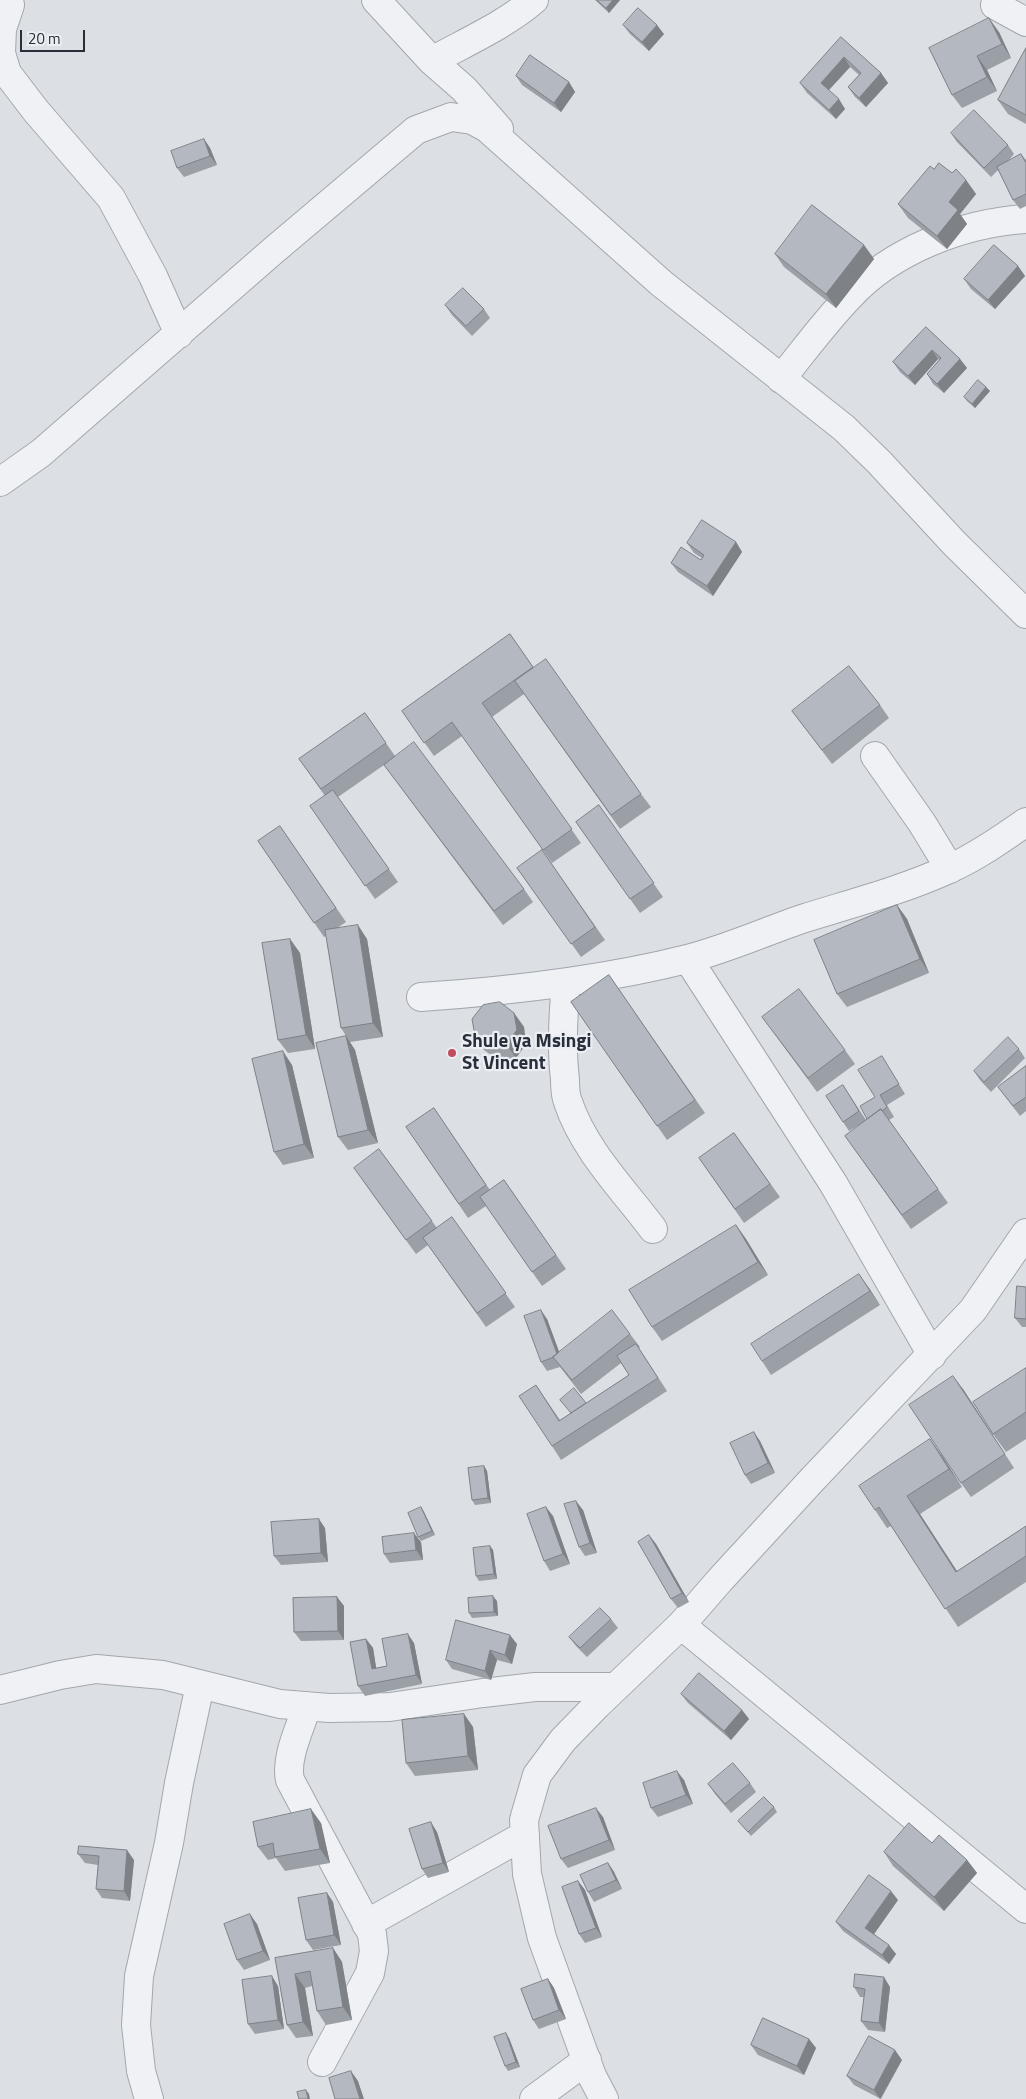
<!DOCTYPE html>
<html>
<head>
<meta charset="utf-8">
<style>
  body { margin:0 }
  #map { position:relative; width:1026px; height:2099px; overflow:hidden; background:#dce0e5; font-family:"Titillium Web",sans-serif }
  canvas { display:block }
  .scale { position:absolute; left:20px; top:30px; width:65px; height:22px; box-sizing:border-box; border:2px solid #282e3a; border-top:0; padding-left:6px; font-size:15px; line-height:18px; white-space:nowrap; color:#282e3a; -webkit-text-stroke:4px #ebeff3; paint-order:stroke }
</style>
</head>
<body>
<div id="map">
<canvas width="1026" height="2099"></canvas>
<div class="scale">20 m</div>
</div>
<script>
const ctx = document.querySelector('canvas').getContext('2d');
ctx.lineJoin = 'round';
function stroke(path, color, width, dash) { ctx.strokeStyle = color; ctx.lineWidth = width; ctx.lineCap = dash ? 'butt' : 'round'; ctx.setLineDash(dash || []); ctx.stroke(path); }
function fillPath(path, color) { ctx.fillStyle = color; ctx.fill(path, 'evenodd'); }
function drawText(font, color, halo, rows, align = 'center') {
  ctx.font = font + ' "Titillium Web",sans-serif'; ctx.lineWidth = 4.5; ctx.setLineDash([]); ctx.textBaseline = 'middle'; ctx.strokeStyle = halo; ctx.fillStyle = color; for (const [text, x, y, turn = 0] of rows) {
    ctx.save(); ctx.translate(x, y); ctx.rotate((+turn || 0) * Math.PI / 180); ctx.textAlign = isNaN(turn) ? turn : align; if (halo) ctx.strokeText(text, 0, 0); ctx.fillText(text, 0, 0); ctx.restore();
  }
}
const minor = new Path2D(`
  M 9,0 L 10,5 L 2,29 L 1,53 L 7,73 L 36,111 L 111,198 L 153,276 L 179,334
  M 376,0 L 432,61 L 464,89 L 499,129
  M 995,5 L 1026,22
  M 432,61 C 466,42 505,25 534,0
  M 781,379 C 803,352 824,323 849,297 C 892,250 963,223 1026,219
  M 0,482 L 41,453 L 274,250 L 416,130 L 451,117 L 472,120 L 487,128 L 661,283 L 844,428 L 879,462 L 954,543 L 1026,614
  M 875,756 L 922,823 L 950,869
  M 688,959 L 833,1183 L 932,1355
  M 566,983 C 563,1015 561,1047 565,1079 C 565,1086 565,1095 568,1102 C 584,1150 623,1189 653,1229
  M 421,997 C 510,991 600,981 687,959 C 727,949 766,931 805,918 C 853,903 903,890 949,869 C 976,857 1002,839 1026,822
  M 681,1625 L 1026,1909
  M 0,1690 L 60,1675 L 96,1669 L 163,1675 L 280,1704 L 329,1708 L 390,1707 L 483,1693 L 535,1687 L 615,1687
  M 307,1706 C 300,1729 285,1757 290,1780 L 372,1934 L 374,1951 L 370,1973 L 322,2062
  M 366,1924 L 525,1835
  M 149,2099 L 141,2071 L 136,2025 L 139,1976 L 169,1843 L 179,1783 L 200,1685
  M 534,2099 L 587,2060
  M 604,2099 L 592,2076 L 542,1938 L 527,1874 L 524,1820 L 537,1775 L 563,1740 L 597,1705 L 681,1625 L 720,1580 L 811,1481 L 973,1310 L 1026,1233`);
const wall = new Path2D(`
  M 595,0 L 620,0 L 609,13 Z
  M 623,25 L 664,34 L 649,51 L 630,34 Z
  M 999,32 L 1011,58 L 987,70 L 997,91 L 962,108 L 952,95 L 929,48 Z
  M 841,37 L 881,73 L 888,83 L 866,107 L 855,97 L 848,87 L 859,75 L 850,67 L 829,90 L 845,109 L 836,119 L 807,93 L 800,83 Z
  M 1026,48 L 1026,124 L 1008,114 L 998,100 Z
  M 516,76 L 569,82 L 575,92 L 561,112 L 522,85 Z
  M 951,133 L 1008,145 L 1014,154 L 1008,161 L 1021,154 L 1026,160 L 1026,206 L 1020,209 L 1013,200 L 998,170 L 991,177 L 957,142 Z
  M 204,139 L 210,148 L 217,165 L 184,177 L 177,168 Z
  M 934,169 L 966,180 L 976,194 L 960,214 L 967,224 L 947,249 L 908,218 L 898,204 Z
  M 864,245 L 874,259 L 836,308 L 784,267 L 775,254 Z
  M 1018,266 L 1025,276 L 995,309 L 971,289 L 964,279 Z
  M 445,305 L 484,309 L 490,318 L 472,336 L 452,315 Z
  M 926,327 L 960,359 L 967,368 L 944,393 L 933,384 L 927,374 L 939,360 L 938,359 L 915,385 L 900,372 L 893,362 Z
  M 986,387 L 990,391 L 975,408 L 967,401 L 964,397 Z
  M 736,542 L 742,552 L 713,596 L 678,572 L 671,563 L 701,560 L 702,558 L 694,553 L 687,543 Z
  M 510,634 L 534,668 L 641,794 L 651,807 L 620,829 L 524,694 L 492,717 L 581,843 L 552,863 L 462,736 L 434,756 L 402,711 Z
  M 880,705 L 889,718 L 832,764 L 792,711 Z
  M 365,713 L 395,756 L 524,889 L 533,902 L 503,925 L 384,765 L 338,797 L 398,882 L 375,899 L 310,806 L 325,796 L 299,759 Z
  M 599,805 L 663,897 L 640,913 L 576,822 Z
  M 280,826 L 346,922 L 337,928 L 367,939 L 383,1037 L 350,1042 L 341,1028 L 326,936 L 324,937 L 258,841 Z
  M 542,850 L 605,940 L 581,957 L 517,868 Z
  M 897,905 L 907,919 L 929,973 L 847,1007 L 837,994 Z
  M 290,939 L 300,953 L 315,1049 L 288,1053 L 278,1040 Z
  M 609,975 L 705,1113 L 667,1140 L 571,1002 Z
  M 514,1013 L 524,1027 L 526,1044 L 516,1058 L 499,1061 L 484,1050 L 475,1036 Z
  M 762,1017 L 845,1050 L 855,1064 L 817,1092 Z
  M 346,1036 L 355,1050 L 378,1143 L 348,1150 L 338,1137 Z
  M 1019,1049 L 1025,1058 L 991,1092 L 980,1080 L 974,1071 Z
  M 882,1056 L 905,1094 L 887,1105 L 894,1117 L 889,1120 L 948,1203 L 911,1229 L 845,1136 L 865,1121 L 849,1131 L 843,1122 L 843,1085 L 866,1120 L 867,1119 L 875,1097 Z
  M 292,1065 L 314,1158 L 283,1165 L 274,1152 Z
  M 1026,1066 L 1026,1111 L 1020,1116 L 998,1087 Z
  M 434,1108 L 490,1190 L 504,1180 L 566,1269 L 542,1286 L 486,1206 L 468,1218 L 406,1127 Z
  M 734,1133 L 780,1197 L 744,1223 L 699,1158 Z
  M 379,1149 L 437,1228 L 452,1217 L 515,1307 L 486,1327 L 428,1245 L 416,1254 L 363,1181 Z
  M 736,1225 L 746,1239 L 768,1275 L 662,1341 L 652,1327 Z
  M 1026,1287 L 1026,1327 L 1022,1327 L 1015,1318 Z
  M 869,1288 L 880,1305 L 771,1375 L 762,1361 Z
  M 547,1319 L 559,1352 L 630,1334 L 640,1347 L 639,1348 L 667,1391 L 561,1460 L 552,1446 L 536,1385 L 560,1420 L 629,1375 L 621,1363 L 581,1394 L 560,1367 L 547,1371 L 541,1362 Z
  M 1026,1368 L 1026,1439 L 1006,1452 L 993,1434 Z
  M 963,1389 L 1014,1468 L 971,1497 L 961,1483 Z
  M 930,1439 L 962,1487 L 920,1514 L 957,1571 L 1026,1526 L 1026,1582 L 958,1627 L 891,1526 L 887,1528 L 875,1510 Z
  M 760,1441 L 775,1473 L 751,1484 L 745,1475 Z
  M 484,1466 L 487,1471 L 491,1503 L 475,1505 L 472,1500 Z
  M 421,1507 L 424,1512 L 435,1535 L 421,1541 L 418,1537 Z
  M 583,1510 L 597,1553 L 585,1556 L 579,1547 Z
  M 553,1516 L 570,1564 L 550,1571 L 544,1561 Z
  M 325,1528 L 328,1562 L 281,1565 L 274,1556 Z
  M 649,1535 L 656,1544 L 689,1602 L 678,1608 L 671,1599 Z
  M 421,1542 L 423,1560 L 390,1563 L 384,1554 Z
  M 490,1546 L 493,1550 L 497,1579 L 479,1581 L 476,1576 Z
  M 337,1597 L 344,1606 L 344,1640 L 301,1641 L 294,1632 Z
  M 497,1601 L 498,1616 L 472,1618 L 469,1613 Z
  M 611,1619 L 618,1628 L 587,1657 L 576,1646 L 569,1637 Z
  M 366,1639 L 373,1648 L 376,1668 L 387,1666 L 414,1643 L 422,1684 L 365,1696 L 358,1686 Z
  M 517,1644 L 512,1664 L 497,1660 L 491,1680 L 452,1669 L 446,1660 Z
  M 681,1694 L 742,1710 L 749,1719 L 731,1740 L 688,1703 Z
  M 464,1714 L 473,1727 L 478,1770 L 415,1776 L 406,1763 Z
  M 684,1780 L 693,1804 L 658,1817 L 651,1808 Z
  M 750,1783 L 756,1792 L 731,1813 L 715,1794 L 708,1784 Z
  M 774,1807 L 777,1812 L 751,1836 L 738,1821 Z
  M 603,1817 L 615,1850 L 568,1868 L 561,1859 Z
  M 321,1823 L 330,1863 L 285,1871 L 276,1858 L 268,1860 L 258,1847 Z
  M 437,1832 L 449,1872 L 428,1878 L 422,1869 Z
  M 932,1843 L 967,1860 L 977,1873 L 944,1911 L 893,1866 L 884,1852 Z
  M 79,1846 L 134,1860 L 130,1901 L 102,1898 L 96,1889 L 98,1865 L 85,1863 L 78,1854 Z
  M 608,1863 L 614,1872 L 622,1889 L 594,1902 L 588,1892 Z
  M 578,1881 L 585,1890 L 602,1937 L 585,1943 L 579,1934 Z
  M 327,1893 L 333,1902 L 341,1945 L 313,1950 L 306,1940 Z
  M 898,1900 L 874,1934 L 896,1954 L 889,1964 L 843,1931 L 836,1922 Z
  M 257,1924 L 270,1960 L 244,1970 L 237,1960 Z
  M 333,1948 L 342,1962 L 352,2020 L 326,2025 L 317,2011 L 312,1986 L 305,1988 L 313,2036 L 296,2038 L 287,2025 L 275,1958 Z
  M 548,1979 L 554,1988 L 566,2019 L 539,2029 L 533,2020 Z
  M 278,1986 L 284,2029 L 255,2034 L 248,2024 Z
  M 854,1987 L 890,1987 L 885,2032 L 868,2030 L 861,2021 L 864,1997 L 860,1997 Z
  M 509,2038 L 520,2067 L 508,2071 L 505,2066 Z
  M 809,2039 L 816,2048 L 804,2075 L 758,2055 L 751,2045 Z
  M 902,2060 L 881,2099 L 854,2085 L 847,2076 Z`);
const shadedWall = new Path2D(`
  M 613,0 L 620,0 L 609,13 L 606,8 Z
  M 989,18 L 999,32 L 1011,58 L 1002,44 Z
  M 657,25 L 664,34 L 649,51 L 642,42 Z
  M 977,56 L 987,70 L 997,91 L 987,77 Z
  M 844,57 L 850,67 L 827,92 L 821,83 Z
  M 881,73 L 888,83 L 866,107 L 859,98 Z
  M 569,82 L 575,92 L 561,112 L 554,103 Z
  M 839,99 L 845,109 L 836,119 L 829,110 Z
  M 204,139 L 210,148 L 217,165 L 210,156 Z
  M 966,180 L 976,194 L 960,214 L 967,224 L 947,249 L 937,236 L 949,202 Z
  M 864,245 L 874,259 L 836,308 L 826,294 Z
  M 1018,266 L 1025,276 L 995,309 L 988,300 Z
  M 932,350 L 938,359 L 915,385 L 908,376 Z
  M 960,359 L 967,368 L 944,393 L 937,384 Z
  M 986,387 L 990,391 L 975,408 L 972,404 Z
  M 736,542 L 742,552 L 713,596 L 707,586 Z
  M 897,905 L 907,919 L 929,973 L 920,959 Z
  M 358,925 L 367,939 L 383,1037 L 373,1023 Z
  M 290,939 L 300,953 L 315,1049 L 306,1035 Z
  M 514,1013 L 524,1027 L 526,1044 L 516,1058 L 506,1044 Z
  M 346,1036 L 355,1050 L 378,1143 L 368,1130 Z
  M 283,1051 L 292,1065 L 314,1158 L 304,1144 Z
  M 736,1225 L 746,1239 L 768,1275 L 758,1262 Z
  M 859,1274 L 869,1288 L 880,1305 L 870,1291 Z
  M 541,1310 L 547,1319 L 564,1365 L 558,1356 Z
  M 953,1376 L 963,1389 L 1014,1468 L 1005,1454 Z
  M 754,1432 L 760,1441 L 775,1473 L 768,1463 Z
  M 930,1439 L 943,1457 L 962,1487 L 949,1469 Z
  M 484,1466 L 487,1471 L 491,1503 L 488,1498 Z
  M 907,1496 L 920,1514 L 969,1590 L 956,1572 Z
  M 576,1501 L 583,1510 L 597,1553 L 590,1543 Z
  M 421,1507 L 424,1512 L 435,1535 L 432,1531 Z
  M 546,1507 L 553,1516 L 570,1564 L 563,1554 Z
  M 319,1519 L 325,1528 L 328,1562 L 321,1553 Z
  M 414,1533 L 421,1542 L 423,1560 L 416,1550 Z
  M 649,1535 L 656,1544 L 689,1602 L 682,1593 Z
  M 490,1546 L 493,1550 L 497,1579 L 494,1574 Z
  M 493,1596 L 497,1601 L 498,1616 L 494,1612 Z
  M 337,1597 L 344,1606 L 344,1640 L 338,1631 Z
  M 408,1634 L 414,1643 L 422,1684 L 416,1675 Z
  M 510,1635 L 517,1644 L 512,1664 L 505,1655 Z
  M 366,1639 L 373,1648 L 378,1679 L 372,1669 Z
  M 490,1650 L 497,1660 L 491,1680 L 485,1671 Z
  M 742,1710 L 749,1719 L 731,1740 L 724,1731 Z
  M 464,1714 L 473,1727 L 478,1770 L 468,1756 Z
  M 677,1771 L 684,1780 L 693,1804 L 686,1795 Z
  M 596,1808 L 603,1817 L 615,1850 L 609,1840 Z
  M 311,1809 L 321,1823 L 330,1863 L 320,1849 Z
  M 431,1822 L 437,1832 L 449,1872 L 443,1863 Z
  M 127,1850 L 134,1860 L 130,1901 L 124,1891 Z
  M 967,1860 L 977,1873 L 944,1911 L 934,1897 Z
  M 608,1863 L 614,1872 L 622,1889 L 616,1880 Z
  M 578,1881 L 585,1890 L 602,1937 L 596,1928 Z
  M 891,1891 L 898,1900 L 872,1937 L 865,1928 Z
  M 327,1893 L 333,1902 L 341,1945 L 334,1935 Z
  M 250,1914 L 257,1924 L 270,1960 L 263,1951 Z
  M 889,1945 L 896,1954 L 889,1964 L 882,1955 Z
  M 333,1948 L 342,1962 L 352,2020 L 343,2007 Z
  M 295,1974 L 305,1988 L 313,2036 L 303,2022 Z
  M 272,1976 L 278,1986 L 284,2029 L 278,2020 Z
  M 884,1977 L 890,1987 L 885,2032 L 879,2023 Z
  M 548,1979 L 554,1988 L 566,2019 L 559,2010 Z
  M 506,2033 L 509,2038 L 520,2067 L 516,2062 Z
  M 809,2039 L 816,2048 L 804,2075 L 797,2066 Z
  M 895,2050 L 902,2060 L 880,2099 L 874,2090 Z
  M 351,2071 L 358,2081 L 364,2099 L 360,2099 Z
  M 306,2090 L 309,2094 L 310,2099 L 308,2099 Z`);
const building = new Path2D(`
  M 597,0 L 613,0 L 606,8 Z
  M 638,8 L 657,25 L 642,42 L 623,25 Z
  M 989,18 L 1002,44 L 977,56 L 987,77 L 952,95 L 929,48 Z
  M 841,37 L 881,73 L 859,98 L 848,87 L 861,73 L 844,57 L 821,83 L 839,99 L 829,110 L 800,83 Z
  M 1026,48 L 1026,115 L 998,100 Z
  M 530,55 L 569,82 L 554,103 L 516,76 Z
  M 974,110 L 1008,145 L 984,168 L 951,133 Z
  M 204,139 L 210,156 L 177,168 L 171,151 Z
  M 1021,154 L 1026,163 L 1026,194 L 1013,200 L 997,167 Z
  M 939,163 L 952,173 L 956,169 L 966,180 L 949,202 L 958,210 L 937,236 L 898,204 L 930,166 L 934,169 Z
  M 812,205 L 864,245 L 826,294 L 775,254 Z
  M 994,245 L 1018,266 L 988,300 L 964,279 Z
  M 463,288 L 484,309 L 466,326 L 445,305 Z
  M 926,327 L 960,359 L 937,384 L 927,374 L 941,358 L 932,350 L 908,376 L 893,362 Z
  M 978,380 L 986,387 L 972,404 L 964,397 Z
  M 702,520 L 736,542 L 707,586 L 671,563 L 681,547 L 701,560 L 704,555 L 687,543 Z
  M 510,634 L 533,667 L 482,703 L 572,829 L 543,850 L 452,722 L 424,743 L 402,711 Z
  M 546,659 L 641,794 L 611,815 L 515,681 Z
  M 849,666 L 880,705 L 822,750 L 792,711 Z
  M 365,713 L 386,743 L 321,789 L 299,759 Z
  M 414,742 L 524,889 L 494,911 L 384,765 Z
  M 333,790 L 389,869 L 365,886 L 310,806 Z
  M 599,805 L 654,883 L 630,899 L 576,822 Z
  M 280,826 L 336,908 L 314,923 L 258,841 Z
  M 542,850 L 595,927 L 571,944 L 517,868 Z
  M 897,905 L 920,959 L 837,994 L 814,940 Z
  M 358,925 L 373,1023 L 341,1028 L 325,930 Z
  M 290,939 L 306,1035 L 278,1040 L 262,943 Z
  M 609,975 L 695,1100 L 657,1126 L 571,1002 Z
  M 799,989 L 845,1050 L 808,1078 L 762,1017 Z
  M 500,1002 L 514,1013 L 517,1030 L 506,1044 L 489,1047 L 475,1036 L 472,1019 L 483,1005 Z
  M 346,1036 L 368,1130 L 338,1137 L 316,1043 Z
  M 1008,1037 L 1019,1049 L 984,1082 L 974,1071 Z
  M 283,1051 L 304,1144 L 274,1152 L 252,1059 Z
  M 882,1056 L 899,1084 L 880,1095 L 887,1107 L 882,1111 L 881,1109 L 867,1119 L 860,1106 L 875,1097 L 858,1070 Z
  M 1026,1066 L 1026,1097 L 1013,1106 L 998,1087 Z
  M 843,1085 L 859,1111 L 843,1122 L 826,1096 Z
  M 434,1108 L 486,1185 L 459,1204 L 406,1127 Z
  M 881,1109 L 938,1189 L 902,1215 L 845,1136 Z
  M 734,1133 L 770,1184 L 735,1209 L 699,1158 Z
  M 379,1149 L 432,1221 L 406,1240 L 354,1168 Z
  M 504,1180 L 556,1255 L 532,1272 L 480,1197 Z
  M 452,1217 L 506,1293 L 477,1313 L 423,1238 Z
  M 736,1225 L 758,1262 L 652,1327 L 629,1290 Z
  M 859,1274 L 870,1291 L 762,1361 L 751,1344 Z
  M 1017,1286 L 1026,1287 L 1026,1319 L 1015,1318 Z
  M 541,1310 L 557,1354 L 553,1357 L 554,1357 L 541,1362 L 524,1316 Z
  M 612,1310 L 630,1334 L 572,1380 L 553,1357 Z
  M 636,1344 L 658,1378 L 552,1446 L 519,1396 L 536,1385 L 559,1421 L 629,1375 L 617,1356 Z
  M 1026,1368 L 1026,1412 L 993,1434 L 973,1402 Z
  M 953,1376 L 1005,1454 L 961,1483 L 909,1405 Z
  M 574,1388 L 586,1403 L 571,1413 L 560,1400 Z
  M 754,1432 L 768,1463 L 745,1475 L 730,1443 Z
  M 930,1439 L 949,1469 L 907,1496 L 956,1572 L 1026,1526 L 1026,1556 L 945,1609 L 879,1507 L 875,1510 L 859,1486 Z
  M 484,1466 L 488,1498 L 472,1500 L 468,1468 Z
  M 576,1501 L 590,1543 L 579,1547 L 564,1504 Z
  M 421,1507 L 432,1531 L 418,1537 L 408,1513 Z
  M 546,1507 L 563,1554 L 544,1561 L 527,1514 Z
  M 319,1519 L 321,1553 L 274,1556 L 271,1522 Z
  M 414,1533 L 416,1550 L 384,1554 L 382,1537 Z
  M 649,1535 L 682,1593 L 671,1599 L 638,1542 Z
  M 490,1546 L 494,1574 L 476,1576 L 473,1548 Z
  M 493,1596 L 494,1612 L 469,1613 L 468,1598 Z
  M 337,1597 L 338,1631 L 294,1632 L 293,1598 Z
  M 600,1608 L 611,1619 L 580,1648 L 569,1637 Z
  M 456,1620 L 510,1635 L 505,1655 L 490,1650 L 485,1671 L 446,1660 Z
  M 408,1634 L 416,1675 L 358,1686 L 350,1642 L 366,1639 L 372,1669 L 387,1666 L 382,1639 Z
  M 699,1673 L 742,1710 L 724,1731 L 681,1694 Z
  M 464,1714 L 468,1756 L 406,1763 L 402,1720 Z
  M 733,1763 L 750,1783 L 725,1804 L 708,1784 Z
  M 677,1771 L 686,1795 L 651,1808 L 643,1783 Z
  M 764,1797 L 774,1807 L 748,1832 L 738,1821 Z
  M 596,1808 L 609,1840 L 561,1859 L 548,1826 Z
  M 311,1809 L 320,1849 L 275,1857 L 273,1843 L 258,1847 L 253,1822 Z
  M 431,1822 L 443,1863 L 422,1869 L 409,1829 Z
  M 909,1823 L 932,1843 L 939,1835 L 967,1860 L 934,1897 L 884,1852 Z
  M 79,1846 L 127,1850 L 124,1891 L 96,1889 L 99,1856 L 78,1854 Z
  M 608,1863 L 616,1880 L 588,1892 L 580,1875 Z
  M 869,1875 L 891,1891 L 865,1928 L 889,1945 L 882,1955 L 836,1922 Z
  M 578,1881 L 596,1928 L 579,1934 L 562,1887 Z
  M 327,1893 L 334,1935 L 306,1940 L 298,1898 Z
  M 250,1914 L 263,1951 L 237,1960 L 224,1924 Z
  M 333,1948 L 343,2007 L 317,2011 L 310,1971 L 295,1974 L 303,2022 L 287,2025 L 275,1958 Z
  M 855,1974 L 884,1977 L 879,2023 L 861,2021 L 865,1989 L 854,1987 Z
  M 272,1976 L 278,2020 L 248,2024 L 242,1980 Z
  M 548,1979 L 559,2010 L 533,2020 L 521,1989 Z
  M 763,2018 L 809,2039 L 797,2066 L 751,2045 Z
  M 506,2033 L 516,2062 L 505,2066 L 494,2037 Z
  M 869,2036 L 895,2050 L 874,2090 L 847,2076 Z
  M 351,2071 L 360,2099 L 335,2099 L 329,2078 Z
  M 306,2090 L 308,2099 L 299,2099 L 297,2092 Z`);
const markers = [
  [452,1053,5,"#bf4c5f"]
];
const poiNames = [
  ["Shule ya Msingi",462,1042],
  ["St Vincent",462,1064]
];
stroke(minor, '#a2a7ae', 30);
stroke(minor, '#eff1f4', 28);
fillPath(wall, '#9b9fa6');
fillPath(shadedWall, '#7e8287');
fillPath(building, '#b4b9c1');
stroke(building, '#7e8287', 1);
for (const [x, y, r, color] of markers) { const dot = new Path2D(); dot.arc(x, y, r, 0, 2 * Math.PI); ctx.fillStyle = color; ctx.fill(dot); stroke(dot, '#ebeff3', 2); }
drawText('bold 19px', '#282e3a', '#ebeff3', poiNames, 'left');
</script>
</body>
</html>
